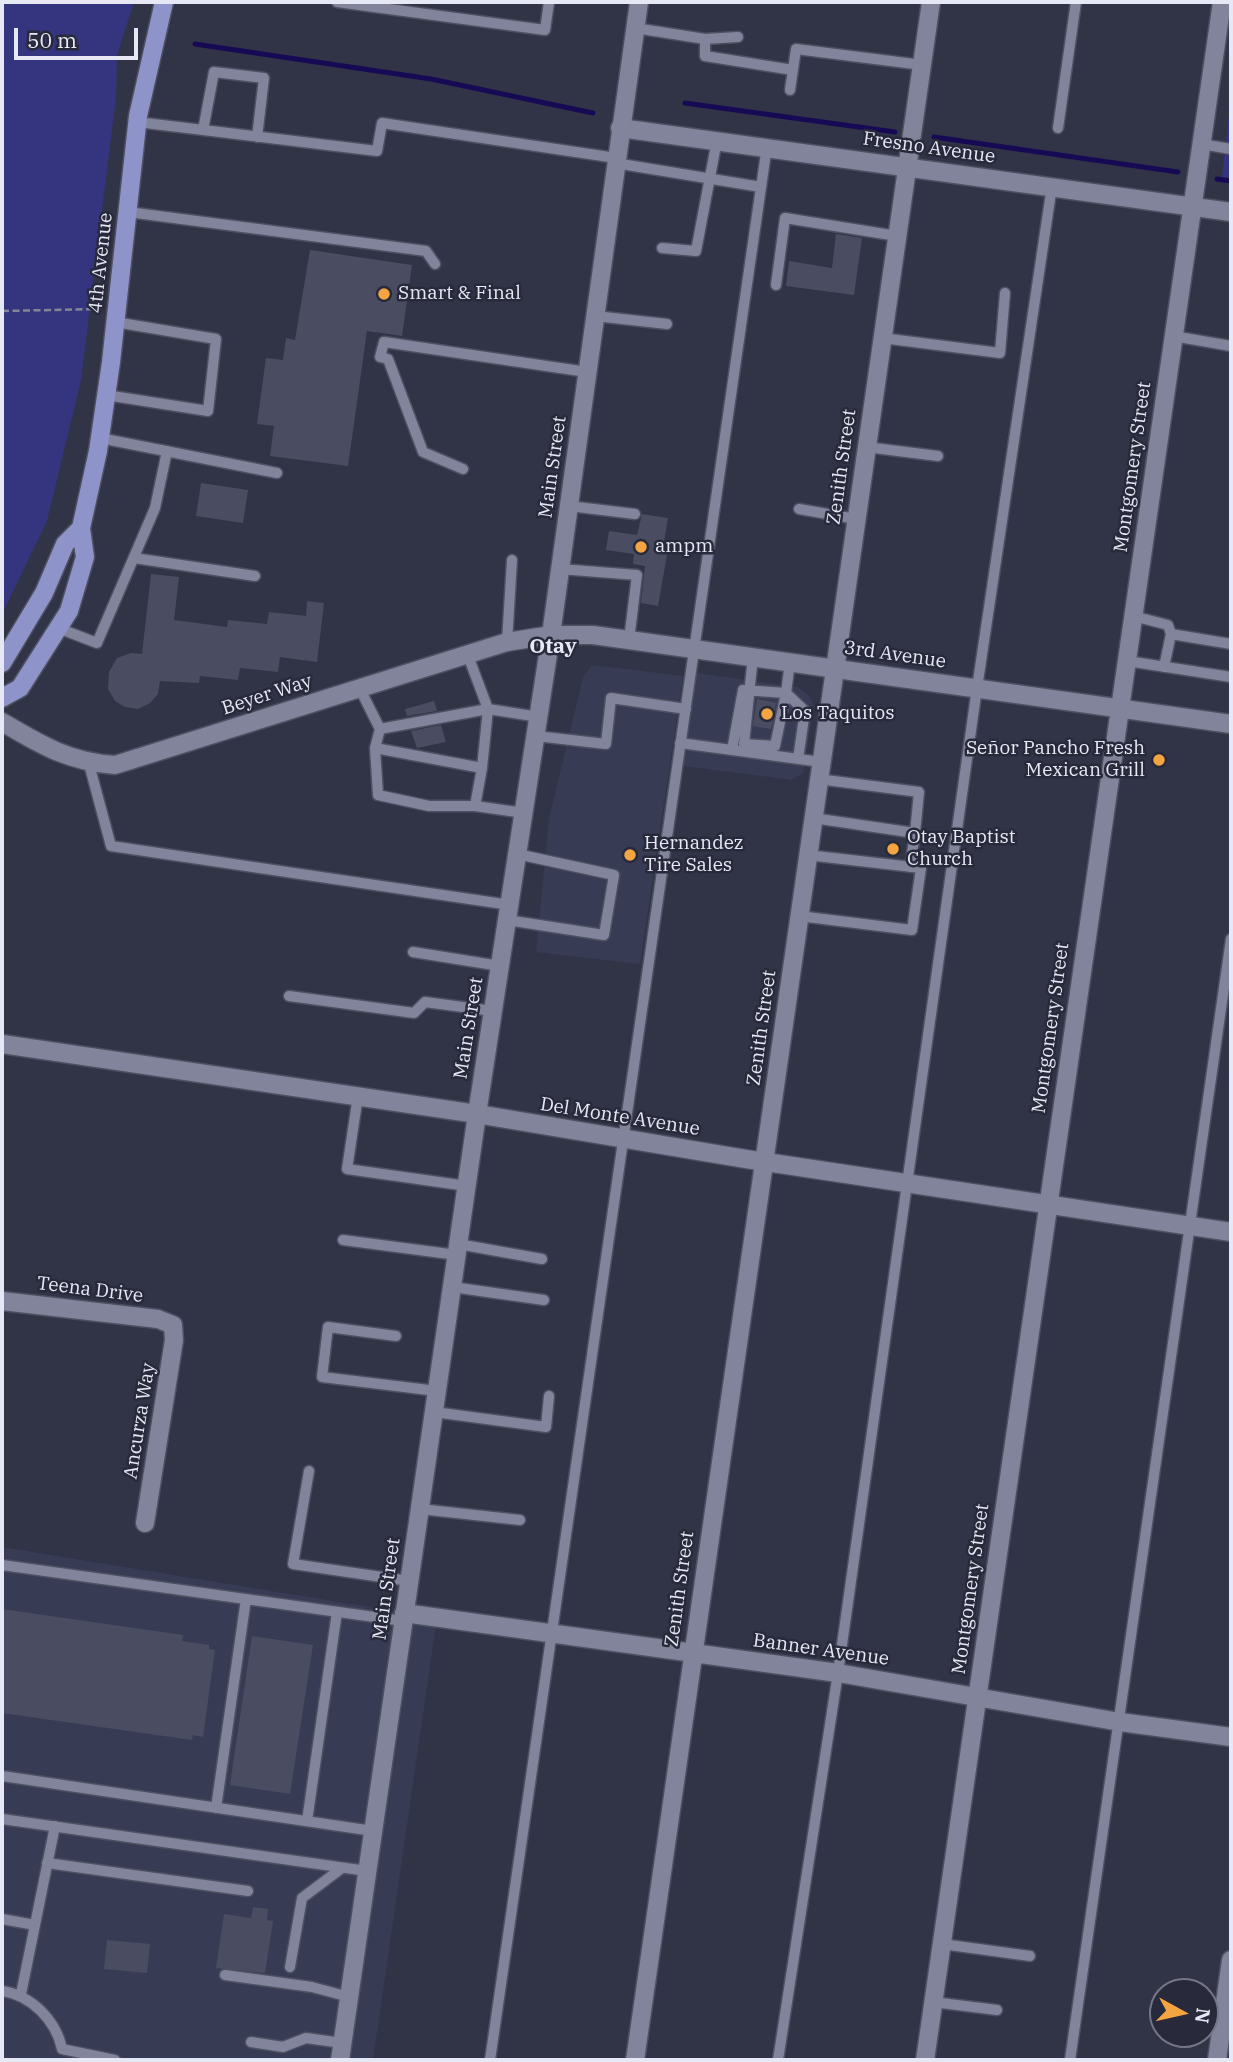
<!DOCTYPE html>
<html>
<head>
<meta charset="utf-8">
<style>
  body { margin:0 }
  #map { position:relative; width:1233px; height:2062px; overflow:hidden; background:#313447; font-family:"IBM Plex Serif",serif }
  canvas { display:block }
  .frame { position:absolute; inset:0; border:4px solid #e6e8f5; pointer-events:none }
  .north { position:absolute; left:1149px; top:1978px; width:70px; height:70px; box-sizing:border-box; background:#282a3c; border:2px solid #747686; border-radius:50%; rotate:98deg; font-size:19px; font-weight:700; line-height:28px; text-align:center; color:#e6e8f5 }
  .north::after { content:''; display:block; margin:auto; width:24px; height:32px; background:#f2a541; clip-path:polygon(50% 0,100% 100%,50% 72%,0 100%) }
  .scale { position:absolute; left:14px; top:28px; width:124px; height:32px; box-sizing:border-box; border:4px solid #e6e8f5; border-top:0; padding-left:9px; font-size:21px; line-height:24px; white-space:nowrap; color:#e6e8f5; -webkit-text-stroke:5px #282a3c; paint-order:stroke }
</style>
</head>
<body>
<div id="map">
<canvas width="1233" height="2062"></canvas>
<div class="frame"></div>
<div class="north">N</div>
<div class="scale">50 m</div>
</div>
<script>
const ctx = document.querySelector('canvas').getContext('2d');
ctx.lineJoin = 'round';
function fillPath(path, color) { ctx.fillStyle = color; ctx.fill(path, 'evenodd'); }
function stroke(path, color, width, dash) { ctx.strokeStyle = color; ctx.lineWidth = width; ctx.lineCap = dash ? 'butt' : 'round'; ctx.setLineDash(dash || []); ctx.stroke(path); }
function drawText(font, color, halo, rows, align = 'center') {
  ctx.font = font + ' "IBM Plex Serif",serif'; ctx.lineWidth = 5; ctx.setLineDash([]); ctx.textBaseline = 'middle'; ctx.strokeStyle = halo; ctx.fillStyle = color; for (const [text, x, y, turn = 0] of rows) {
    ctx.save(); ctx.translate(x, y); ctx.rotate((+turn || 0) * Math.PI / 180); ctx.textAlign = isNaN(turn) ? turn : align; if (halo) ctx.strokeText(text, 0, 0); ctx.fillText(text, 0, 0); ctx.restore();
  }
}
const built = new Path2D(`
  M 592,665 L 683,676 L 640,964 L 536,952 L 549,819 L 583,677 Z
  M 696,673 L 798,687 L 809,696 L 814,705 L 803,773 L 792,780 L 683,766 Z
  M 2,1547 L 437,1618 L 373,2060 L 2,2060 Z`);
const green = new Path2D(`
  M 2,2 L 134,2 L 117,55 L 116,97 L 81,380 L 47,521 L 2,614 Z
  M 1231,96 L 1231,178 L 1222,177 Z`);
const stream = new Path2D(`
  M 195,44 L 431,79 L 593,113
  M 685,103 L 895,132
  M 934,137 L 1178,172
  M 1217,179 L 1231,181`);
const building = new Path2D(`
  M 836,234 L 862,238 L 854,295 L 786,286 L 789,261 L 832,268 Z
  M 310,250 L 412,265 L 402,336 L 367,331 L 348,466 L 270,456 L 274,426 L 257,424 L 266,358 L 283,360 L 286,338 L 295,340 Z
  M 201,483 L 248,490 L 243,523 L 196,516 Z
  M 642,514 L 668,518 L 663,548 L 668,549 L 658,606 L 641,603 L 645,566 L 633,564 L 634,554 L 606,550 L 609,531 L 637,535 Z
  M 151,574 L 179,577 L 174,620 L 227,627 L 228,620 L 267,624 L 269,612 L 306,616 L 307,601 L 324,603 L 317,662 L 280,657 L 278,672 L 240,668 L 238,680 L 200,676 L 199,683 L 160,681 L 158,694 L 150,703 L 138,709 L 125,707 L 115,701 L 108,689 L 109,672 L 117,658 L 131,653 L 142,654 Z
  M 757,699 L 776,703 L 771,729 L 753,726 Z
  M 434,701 L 437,711 L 407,716 L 405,709 Z
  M 441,725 L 446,742 L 417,748 L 411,731 Z
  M 2,1609 L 183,1635 L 182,1641 L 209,1645 L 209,1649 L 215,1650 L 203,1737 L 193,1735 L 192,1740 L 2,1713 Z
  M 252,1636 L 313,1645 L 290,1794 L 230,1785 Z
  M 253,1907 L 268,1909 L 267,1920 L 273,1921 L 265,1973 L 216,1968 L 224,1914 L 251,1918 Z
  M 107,1940 L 150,1944 L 147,1973 L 104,1969 Z`);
const path = new Path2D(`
  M 2,311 L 100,309`);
const lane = new Path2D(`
  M 337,2 L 545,30 L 549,2
  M 635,28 L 705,39 L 738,37
  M 705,39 L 705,56 L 793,70
  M 790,90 L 796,49 L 922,65
  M 137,122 L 377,151 L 382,123 L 616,158
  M 1058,128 L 1076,2
  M 203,130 L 214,72 L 264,78 L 257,137
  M 1201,144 L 1231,149
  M 615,163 L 761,187
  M 128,212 L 426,251 L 435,264
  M 662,248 L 696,251 L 717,140
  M 776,285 L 785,218 L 897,236
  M 595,316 L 667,324
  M 1173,336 L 1231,346
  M 882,338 L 1000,353 L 1005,293
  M 106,395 L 208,411 L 216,339 L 115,322
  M 100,438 L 277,473
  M 866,447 L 938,456
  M 463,469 L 423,452 L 388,359 L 380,357 L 384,342 L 587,372
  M 569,506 L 635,514
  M 799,509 L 856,519
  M 134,558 L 255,576
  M 560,569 L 637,575 L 629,640
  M 1133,616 L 1168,625 L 1171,634
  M 58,628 L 97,643 L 155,508 L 167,451
  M 507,642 L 512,560
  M 467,653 L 488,709 L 482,768
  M 1127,661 L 1231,677
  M 790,662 L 786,693 L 805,711 L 798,759
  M 1164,667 L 1171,634 L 1231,644
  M 359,687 L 380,729 L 375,748 L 482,768 L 475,806 L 524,813
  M 380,729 L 488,709 L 539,717
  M 536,736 L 606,744 L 611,698 L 686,709
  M 680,743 L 821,762
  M 375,748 L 378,795 L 429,806 L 475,806
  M 732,750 L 743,690 L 786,693 L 775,746 L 744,744 L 753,656
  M 89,764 L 111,846 L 510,905
  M 813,818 L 915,833 L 919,792 L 818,779
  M 910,867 L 915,833
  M 799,916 L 912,930 L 921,868 L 807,855
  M 507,920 L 604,935 L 614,875 L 517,854
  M 413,952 L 500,966
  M 289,996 L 414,1013 L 425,1002 L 493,1011
  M 358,1096 L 347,1169 L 467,1186
  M 343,1240 L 457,1255
  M 458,1244 L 542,1259
  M 452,1287 L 544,1300
  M 396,1336 L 328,1327 L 322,1377 L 437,1391
  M 434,1412 L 546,1427 L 549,1396
  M 309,1471 L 293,1564 L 409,1581
  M 420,1509 L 520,1520
  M 2,1565 L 403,1621
  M 2,1776 L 373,1831
  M 216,1808 L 246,1599
  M 2,1819 L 367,1871
  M 307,1821 L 337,1612
  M 47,1863 L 248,1891
  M 2,1919 L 35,1925
  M 942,1944 L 1030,1956
  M 290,1967 L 302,1898 L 342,1868
  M 225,1975 L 312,1987 L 349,1997
  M 2,1991 C 31,1995 56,2020 62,2049 L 115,2060
  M 21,1994 L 55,1826
  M 933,2002 L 997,2010
  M 251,2042 L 283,2047 L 306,2038 L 342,2043
  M 490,2060 L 767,146
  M 778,2060 L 838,1673 L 977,688 L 1052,186
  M 1070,2060 L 1231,939`);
const street = new Path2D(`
  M 620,128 L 1231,212
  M 2,1044 L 477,1114 L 746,1159 L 1231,1232
  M 2,1301 L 158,1319 L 173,1325 L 174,1340 L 145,1523
  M 404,1613 L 838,1673 L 1120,1722 L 1231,1737
  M 635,2060 L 931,2
  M 925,2060 L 1222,2
  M 1217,2060 L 1231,1960`);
const secondary = new Path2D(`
  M 2,722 C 41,745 69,762 115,765 L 507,642 L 551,635 L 593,635 L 1231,724
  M 340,2060 L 477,1114 L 551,635 L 639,2`);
const primary = new Path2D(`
  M 2,663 L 44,593 L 65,544 L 81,528
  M 2,698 L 20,688 L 69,611 L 85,557 L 81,528 L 98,451 L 111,362 L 138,116 L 164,2`);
const markers = [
  [384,294,7,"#f2a541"],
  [641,547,7,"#f2a541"],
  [767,714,7,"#f2a541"],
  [1159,760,7,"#f2a541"],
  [893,849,7,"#f2a541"],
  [630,855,7,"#f2a541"]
];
const streetNames = [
  ["Fresno Avenue",929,148,8],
  ["4th Avenue",101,263,-84],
  ["Main Street",553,467,-82],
  ["Zenith Street",842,467,-82],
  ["Montgomery Street",1133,467,-82],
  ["3rd Avenue",895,655,8],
  ["Beyer Way",267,695,-18],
  ["Main Street",469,1028,-81],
  ["Zenith Street",762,1028,-82],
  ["Montgomery Street",1051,1028,-82],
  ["Del Monte Avenue",620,1117,9],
  ["Teena Drive",90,1290,7],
  ["Ancurza Way",140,1421,-81],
  ["Main Street",387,1589,-82],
  ["Zenith Street",680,1589,-82],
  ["Montgomery Street",971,1589,-82],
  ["Banner Avenue",821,1650,8]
];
const poiNames = [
  ["Smart & Final",398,294],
  ["ampm",655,547],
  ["Los Taquitos",781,714],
  ["Señor Pancho Fresh",1145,749,"right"],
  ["Mexican Grill",1145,771,"right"],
  ["Otay Baptist",907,838],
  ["Church",907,860],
  ["Hernandez",644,844],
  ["Tire Sales",644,866]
];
const neighbourhoodNames = [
  ["Otay",553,647]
];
fillPath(built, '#383b54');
fillPath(green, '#35357f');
stroke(stream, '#170a55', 5);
fillPath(building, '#4a4d61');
stroke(lane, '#4e5061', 13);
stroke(street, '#4e5061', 21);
stroke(secondary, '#4e5061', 21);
stroke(primary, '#4e5061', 21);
stroke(path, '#848696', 2.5, [7, 3.5]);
stroke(lane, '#81849b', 10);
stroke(street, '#81849b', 18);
stroke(secondary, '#81849b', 18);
stroke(primary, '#8e93ca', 18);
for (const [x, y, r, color] of markers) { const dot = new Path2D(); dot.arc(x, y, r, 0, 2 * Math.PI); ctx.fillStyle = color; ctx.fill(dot); stroke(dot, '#282a3c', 2.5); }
drawText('19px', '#e6e8f5', '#282a3c', streetNames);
drawText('19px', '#e6e8f5', '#282a3c', poiNames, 'left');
drawText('bold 21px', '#e6e8f5', '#282a3c', neighbourhoodNames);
</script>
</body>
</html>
